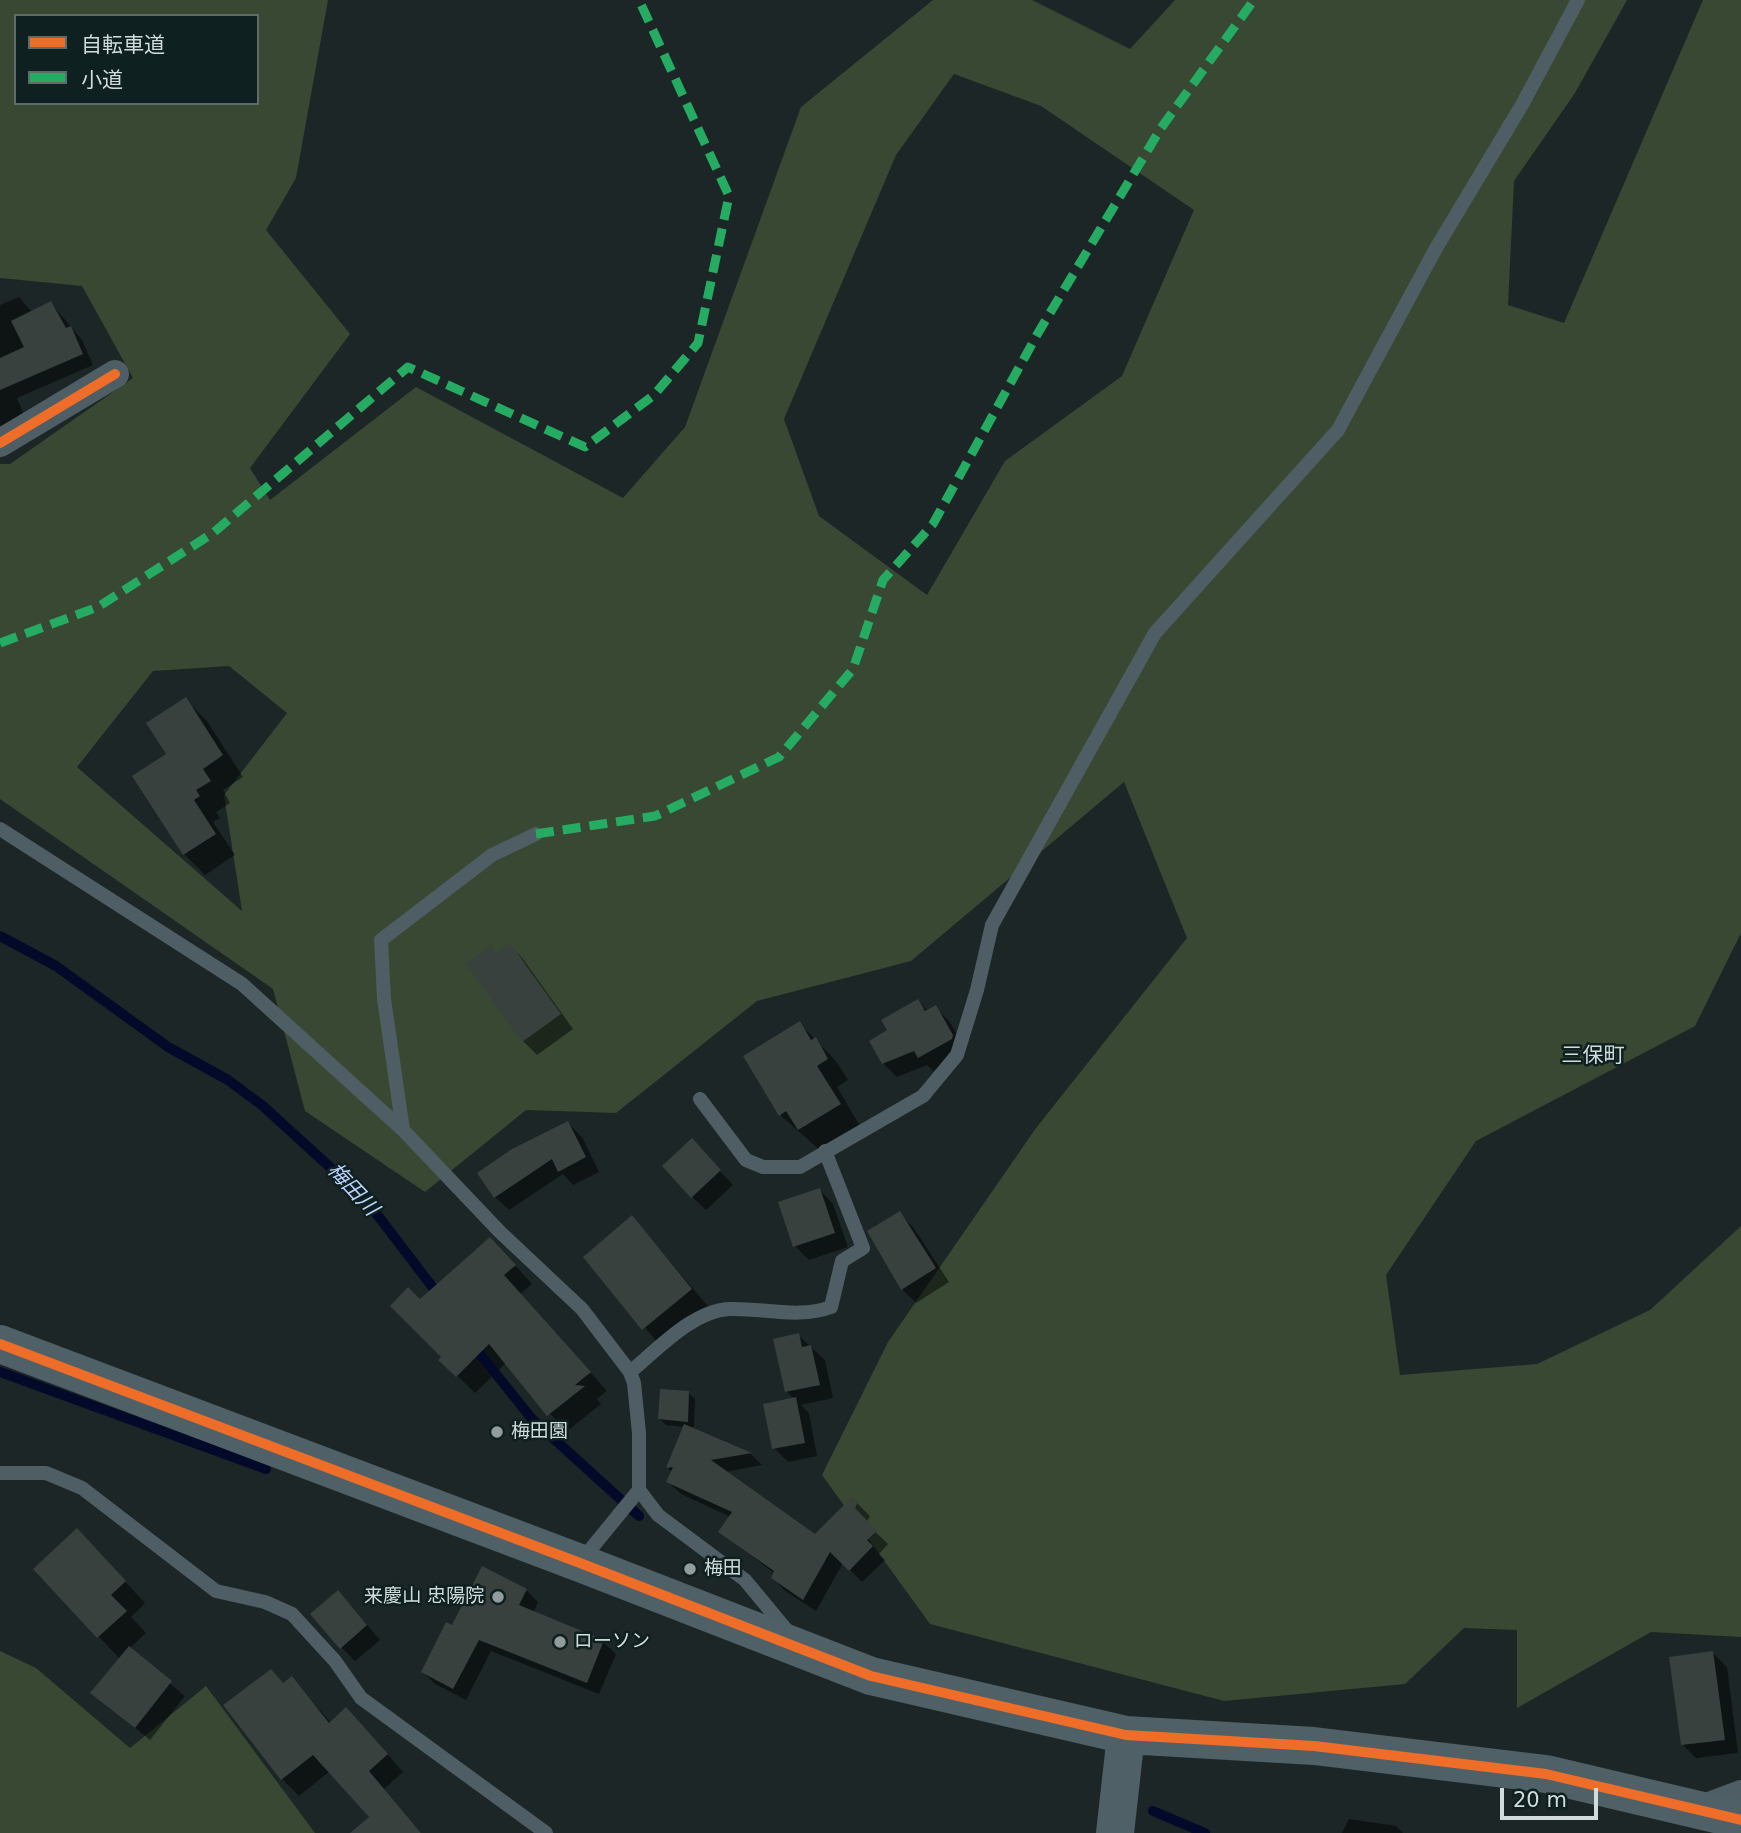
<!DOCTYPE html>
<html>
<head>
<meta charset="utf-8">
<style>
  body { margin:0 }
  #map { position:relative; width:1741px; height:1833px; overflow:hidden; background:#1c2626; font-family:"DejaVu Sans","Noto Sans JP",sans-serif }
  canvas { display:block }
  .legend { position:absolute; left:14px; top:14px; width:245px; height:91px; box-sizing:border-box; background:#0f2020; border:2px solid #5d6b6b; margin:0; padding:9px 12px; list-style:none; font-size:21px; color:#d1dbdb }
  .legend li { display:flex; align-items:center; gap:14px; height:35px }
  .legend b { width:35px; border:2px solid #5d6b6b }
  .scale { position:absolute; left:1500px; top:1788px; width:98px; height:32px; box-sizing:border-box; border:4px solid #d1dbdb; border-top:0; padding-left:9px; font-size:21px; line-height:24px; white-space:nowrap; color:#d1dbdb; -webkit-text-stroke:5px #0f2020; paint-order:stroke }
</style>
</head>
<body>
<div id="map">
<canvas width="1741" height="1833"></canvas>
<ul class="legend">
<li><b style="height:9px;background:#ee6e29"></b>自転車道</li>
<li><b style="height:9px;background:#26ab63"></b>小道</li>
</ul>
<div class="scale">20 m</div>
</div>
<script>
const ctx = document.querySelector('canvas').getContext('2d');
ctx.lineJoin = 'round';
function fillPath(path, color) { ctx.fillStyle = color; ctx.fill(path, 'evenodd'); }
function stroke(path, color, width, dash) { ctx.strokeStyle = color; ctx.lineWidth = width; ctx.lineCap = dash ? 'butt' : 'round'; ctx.setLineDash(dash || []); ctx.stroke(path); }
function drawText(font, color, halo, rows, align = 'center') {
  ctx.font = font + ' "DejaVu Sans","Noto Sans JP",sans-serif'; ctx.lineWidth = 5; ctx.setLineDash([]); ctx.textBaseline = 'middle'; ctx.strokeStyle = halo; ctx.fillStyle = color; for (const [text, x, y, turn = 0] of rows) {
    ctx.save(); ctx.translate(x, y); ctx.rotate((+turn || 0) * Math.PI / 180); ctx.textAlign = isNaN(turn) ? turn : align; if (halo) ctx.strokeText(text, 0, 0); ctx.fillText(text, 0, 0); ctx.restore();
  }
}
const green = new Path2D(`
  M 0,0 L 328,0 L 296,178 L 266,230 L 350,334 L 250,468 L 270,500 L 416,387 L 623,498 L 685,427 L 801,107 L 933,0 L 1032,0 L 1130,49 L 1175,0 L 1627,0 L 1575,93 L 1514,181 L 1508,305 L 1564,323 L 1703,0 L 1741,0 L 1741,933 L 1695,1026 L 1476,1141 L 1386,1275 L 1400,1375 L 1537,1364 L 1650,1310 L 1741,1226 L 1741,1637 L 1651,1632 L 1517,1708 L 1517,1630 L 1464,1628 L 1405,1684 L 1224,1701 L 930,1624 L 822,1475 L 888,1342 L 1036,1128 L 1187,938 L 1124,782 L 911,961 L 757,1001 L 616,1113 L 526,1110 L 425,1192 L 305,1111 L 273,989 L 0,799 L 0,464 L 10,464 L 133,378 L 82,286 L 0,278 ZM 16,16 L 257,16 L 257,103 L 16,103 ZM 954,74 L 1041,106 L 1194,210 L 1122,376 L 1005,461 L 927,595 L 819,516 L 784,419 L 896,155 ZM 229,666 L 287,713 L 224,795 L 242,911 L 77,767 L 153,671 Z
  M 0,1651 L 36,1668 L 130,1748 L 206,1686 L 315,1833 L 0,1833 Z`);
const shadow = new Path2D(`
  M 19,297 L 32,312 L 51,303 L 82,340 L 93,365 L 17,398 L 24,415 L 0,426 L 0,305 Z
  M 186,700 L 207,721 L 243,777 L 223,790 L 230,803 L 216,812 L 220,818 L 213,822 L 235,855 L 205,875 L 184,854 L 169,755 Z
  M 510,945 L 523,959 L 573,1029 L 537,1055 L 523,1041 L 497,954 Z
  M 918,1001 L 928,1011 L 935,1007 L 949,1021 L 966,1050 L 933,1071 L 927,1065 L 897,1077 L 883,1063 L 889,1031 Z
  M 799,1023 L 836,1061 L 848,1080 L 837,1087 L 860,1126 L 820,1150 L 780,1115 Z
  M 568,1123 L 582,1137 L 599,1172 L 573,1185 L 563,1174 L 509,1210 L 495,1197 Z
  M 705,1155 L 733,1185 L 706,1210 L 692,1197 Z
  M 820,1190 L 833,1204 L 848,1247 L 809,1260 L 795,1246 L 781,1203 Z
  M 899,1213 L 913,1227 L 949,1282 L 916,1303 L 902,1289 Z
  M 632,1217 L 712,1311 L 664,1350 L 585,1258 Z
  M 508,1257 L 532,1284 L 520,1294 L 607,1391 L 597,1399 L 601,1404 L 566,1432 L 506,1363 L 475,1393 L 441,1360 L 443,1357 L 420,1301 Z
  M 798,1335 L 825,1360 L 833,1398 L 801,1405 L 809,1413 L 817,1456 L 788,1462 L 774,1448 L 794,1399 L 786,1391 Z
  M 688,1393 L 695,1399 L 694,1427 L 687,1427 L 751,1454 L 762,1465 L 725,1472 L 816,1536 L 857,1503 L 870,1516 L 866,1523 L 888,1544 L 879,1554 L 885,1560 L 862,1582 L 843,1563 L 816,1611 L 785,1591 L 773,1578 L 775,1574 L 721,1532 L 731,1517 L 681,1494 L 668,1482 L 672,1473 L 668,1468 L 685,1427 L 666,1425 L 660,1419 Z
  M 97,1551 L 145,1603 L 131,1617 L 146,1633 L 129,1649 L 185,1696 L 150,1740 L 93,1693 L 120,1659 L 35,1569 Z
  M 526,1590 L 538,1602 L 533,1613 L 603,1642 L 616,1654 L 599,1694 L 491,1651 L 466,1700 L 435,1684 L 423,1672 L 453,1627 Z
  M 351,1606 L 380,1640 L 355,1661 L 341,1647 Z
  M 1713,1653 L 1727,1667 L 1738,1753 L 1696,1758 L 1683,1745 Z
  M 271,1671 L 284,1684 L 292,1678 L 331,1723 L 363,1726 L 403,1772 L 384,1789 L 421,1833 L 353,1833 L 371,1818 L 330,1771 L 299,1796 L 282,1779 Z
  M 1349,1819 L 1396,1826 L 1403,1833 L 1342,1833 Z`);
const stream = new Path2D(`
  M 0,936 L 56,966 L 168,1047 L 228,1080 L 263,1106 L 366,1200 L 440,1297
  M 472,1344 L 532,1419 L 639,1516
  M 0,1372 L 266,1469
  M 1153,1811 L 1205,1833`);
const building = new Path2D(`
  M 51,301 L 66,328 L 71,326 L 83,354 L 0,390 L 0,358 L 24,347 L 11,321 Z
  M 186,697 L 223,755 L 203,769 L 211,781 L 196,790 L 200,796 L 194,800 L 216,834 L 183,855 L 132,776 L 166,754 L 146,723 Z
  M 510,943 L 561,1014 L 522,1042 L 466,964 L 491,946 L 496,953 Z
  M 918,999 L 925,1011 L 936,1005 L 953,1035 L 952,1039 L 918,1058 L 914,1051 L 882,1064 L 869,1041 L 887,1030 L 881,1020 Z
  M 800,1021 L 811,1040 L 816,1037 L 828,1059 L 817,1066 L 841,1104 L 798,1130 L 786,1111 L 779,1116 L 743,1056 Z
  M 568,1121 L 586,1157 L 558,1172 L 552,1159 L 494,1198 L 477,1173 L 512,1149 Z
  M 692,1138 L 721,1170 L 691,1198 L 662,1166 Z
  M 820,1188 L 835,1233 L 793,1247 L 778,1202 Z
  M 900,1211 L 936,1268 L 901,1290 L 867,1231 Z
  M 632,1215 L 692,1289 L 642,1330 L 583,1257 Z
  M 490,1237 L 516,1265 L 504,1275 L 591,1372 L 575,1385 L 585,1386 L 547,1416 L 489,1344 L 456,1377 L 438,1360 L 441,1357 L 390,1306 L 408,1287 L 420,1299 Z
  M 799,1333 L 802,1347 L 811,1345 L 820,1385 L 785,1392 L 773,1339 Z
  M 660,1389 L 689,1391 L 688,1422 L 658,1419 Z
  M 796,1397 L 805,1443 L 772,1449 L 763,1404 Z
  M 684,1424 L 752,1453 L 711,1460 L 815,1534 L 852,1497 L 858,1502 L 855,1508 L 877,1531 L 867,1540 L 873,1546 L 849,1571 L 830,1552 L 803,1600 L 771,1578 L 774,1571 L 718,1532 L 732,1512 L 666,1482 L 673,1467 L 666,1468 Z
  M 77,1528 L 126,1581 L 111,1595 L 127,1611 L 97,1638 L 33,1569 Z
  M 482,1566 L 527,1589 L 519,1605 L 604,1640 L 587,1683 L 479,1640 L 453,1689 L 421,1672 L 446,1622 L 452,1625 Z
  M 338,1590 L 367,1625 L 340,1649 L 310,1614 Z
  M 129,1646 L 172,1681 L 135,1728 L 90,1693 Z
  M 1713,1651 L 1725,1740 L 1681,1745 L 1669,1657 Z
  M 271,1669 L 283,1683 L 292,1676 L 329,1723 L 346,1707 L 388,1754 L 369,1771 L 421,1833 L 350,1833 L 369,1817 L 313,1755 L 281,1780 L 223,1705 Z`);
const lane = new Path2D(`
  M 0,829 L 242,984 L 403,1130 L 500,1232 L 582,1309 L 630,1372
  M 700,1099 L 746,1160 L 763,1167 L 800,1167 L 923,1096 L 957,1055 L 977,990 L 992,925 L 1155,633 L 1338,430 L 1435,250 L 1523,103 L 1578,0
  M 403,1130 L 384,999 L 381,940 L 492,855 L 536,834
  M 0,1473 L 46,1473 L 82,1488 L 216,1591 L 265,1602 L 292,1614 L 335,1661 L 361,1698 L 546,1833
  M 639,1490 L 658,1515 L 745,1580 L 789,1633
  M 581,1561 L 639,1490 L 639,1433 L 634,1383 L 630,1372 C 657,1350 692,1311 729,1309 C 764,1308 799,1319 831,1307 L 842,1261 L 863,1248 L 825,1151`);
const street = new Path2D(`
  M 0,443 L 115,374
  M 1698,1810 L 1741,1794`);
const secondary = new Path2D(`
  M 0,1344 L 580,1563 L 871,1676 L 1126,1735 L 1314,1746 L 1546,1774 L 1741,1820
  M 1115,1833 L 1126,1735`);
const quiet = new Path2D(`
  M 0,643 L 98,607 L 213,533 L 408,367 L 585,447 L 654,395 L 698,343 L 729,196 L 639,0
  M 536,834 L 655,816 L 779,757 L 853,669 L 883,580 L 933,524 L 1038,333 L 1161,128 L 1254,0`);
const cycleway = new Path2D(`
  M 0,443 L 115,374
  M 0,1344 L 580,1563 L 871,1676 L 1126,1735 L 1314,1746 L 1546,1774 L 1741,1820`);
const markers = [
  [497,1432,7,"#929c9c"],
  [690,1569,7,"#929c9c"],
  [498,1597,7,"#929c9c"],
  [560,1642,7,"#929c9c"]
];
const poiNames = [
  ["梅田園",511,1432],
  ["梅田",704,1569],
  ["来慶山 忠陽院",484,1597,"right"],
  ["ローソン",574,1642]
];
const neighbourhoodNames = [
  ["三保町",1593,1057]
];
const waterNames = [
  ["梅田川",352,1190,47]
];
fillPath(green, '#384833');
fillPath(shadow, '#0007');
stroke(stream, '#030a29', 10);
fillPath(building, '#39413f');
stroke(lane, '#4f5e64', 14);
stroke(street, '#4f5e64', 28);
stroke(secondary, '#4f6067', 38);
stroke(quiet, '#26ab63', 9, [18, 9]);
stroke(cycleway, '#ee6e29', 10);
for (const [x, y, r, color] of markers) { const dot = new Path2D(); dot.arc(x, y, r, 0, 2 * Math.PI); ctx.fillStyle = color; ctx.fill(dot); stroke(dot, '#0f2020', 2.5); }
drawText('19px', '#d1dbdb', '#0f2020', poiNames, 'left');
drawText('21px', '#d1dbdb', '#0f2020', neighbourhoodNames);
drawText('italic 21px', '#bad3fb', '#0f2020', waterNames);
</script>
</body>
</html>
